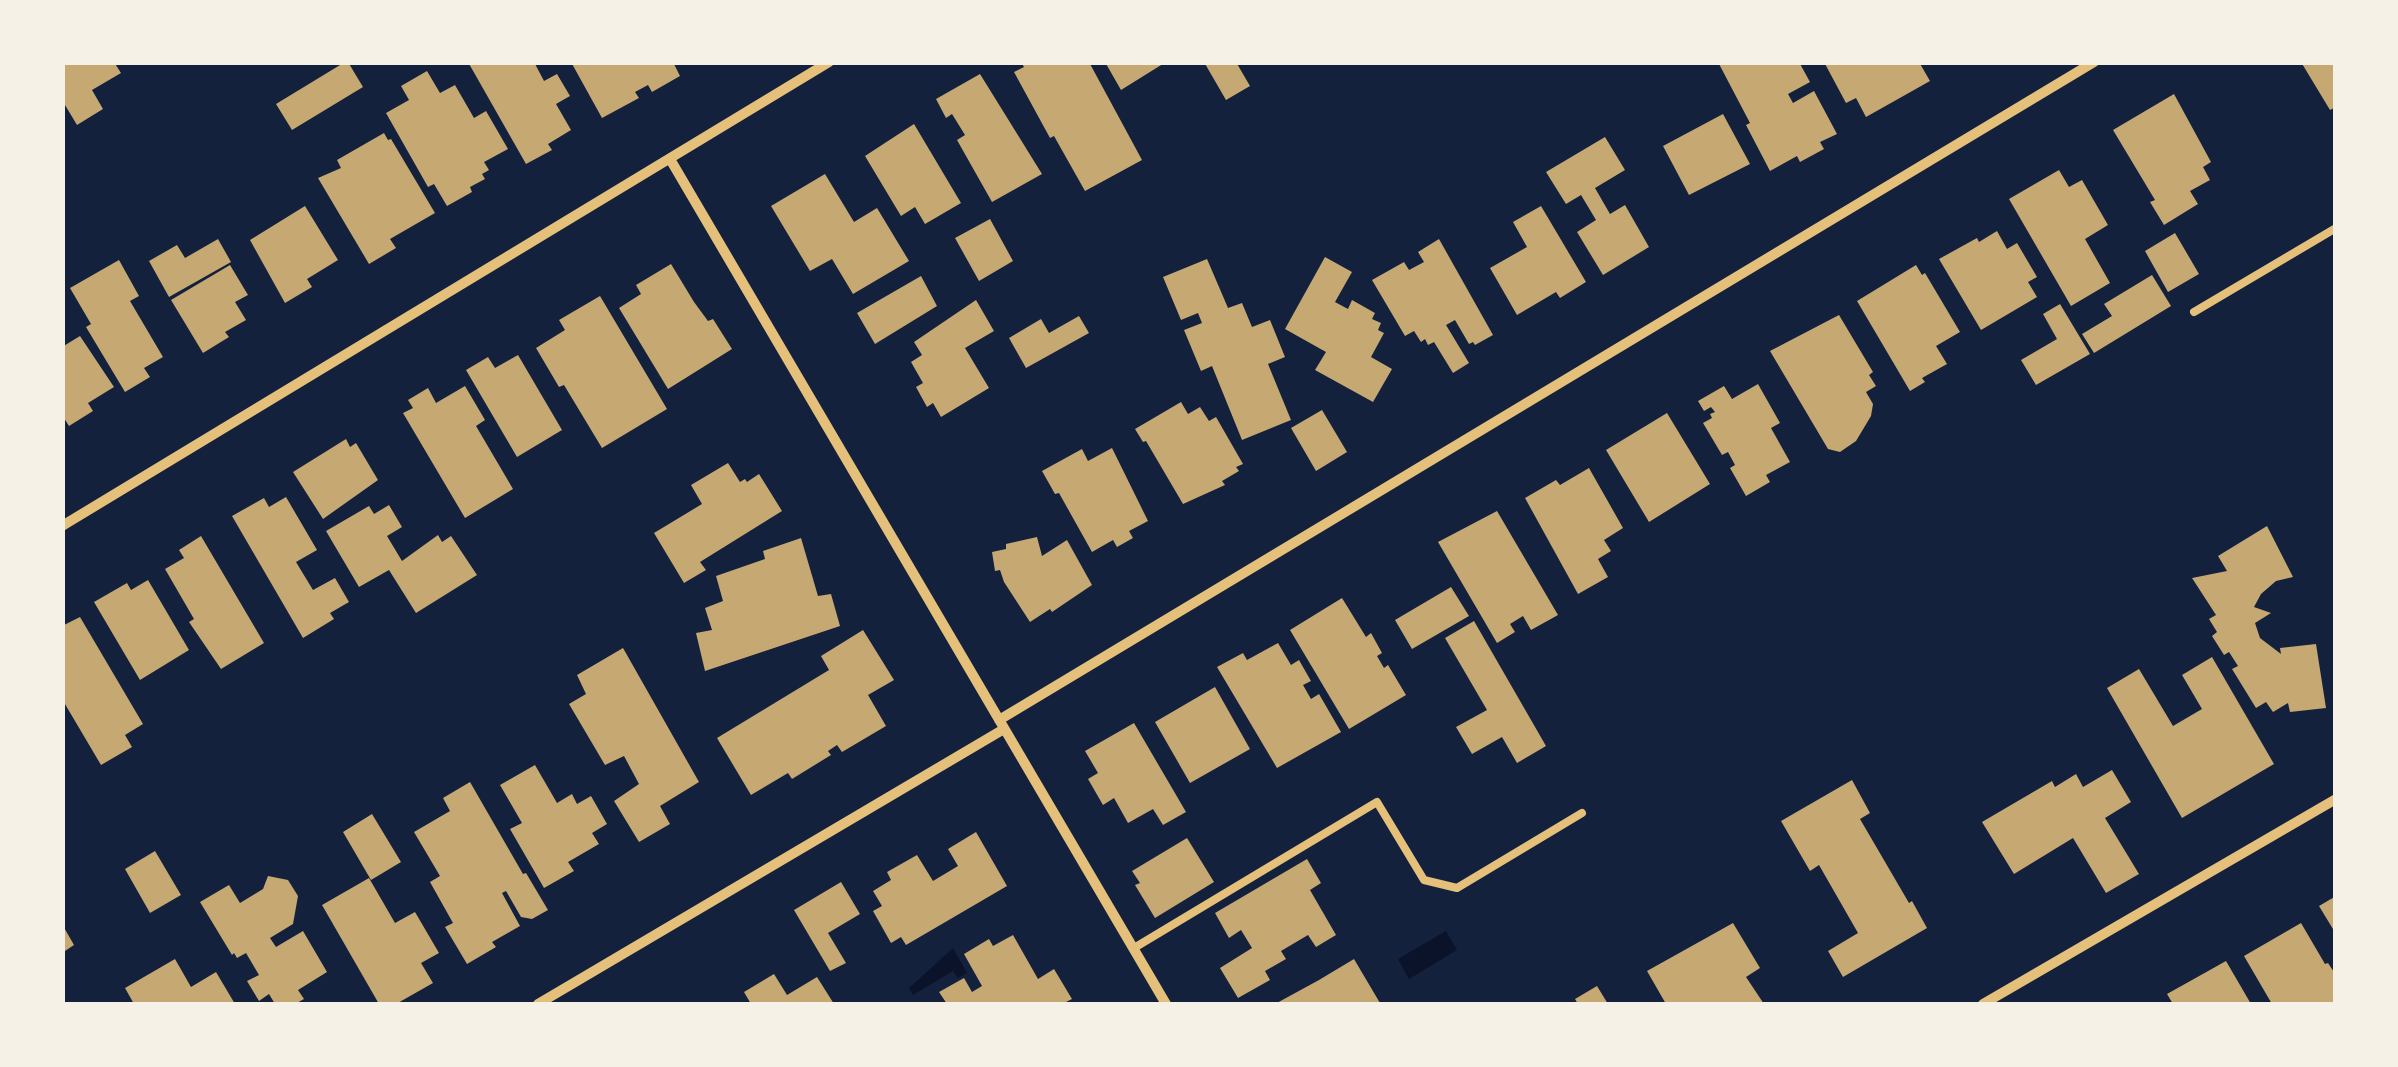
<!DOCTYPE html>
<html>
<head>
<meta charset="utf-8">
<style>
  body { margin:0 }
  #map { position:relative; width:2398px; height:1067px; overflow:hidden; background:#14213d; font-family:"Nunito Sans",sans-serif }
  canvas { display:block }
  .frame { position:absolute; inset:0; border:65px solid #f6f1e7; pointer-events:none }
</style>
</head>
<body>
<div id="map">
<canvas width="2398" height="1067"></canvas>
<div class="frame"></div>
</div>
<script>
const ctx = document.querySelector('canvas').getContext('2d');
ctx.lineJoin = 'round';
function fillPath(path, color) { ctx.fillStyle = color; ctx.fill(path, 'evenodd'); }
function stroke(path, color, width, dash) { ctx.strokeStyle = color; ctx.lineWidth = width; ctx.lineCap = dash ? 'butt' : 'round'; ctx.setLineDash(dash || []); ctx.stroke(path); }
const water = new Path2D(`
  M 1446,931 L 1457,950 L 1409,979 L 1398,959 Z
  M 953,948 L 967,973 L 958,978 L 953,971 L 913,995 L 909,988 Z`);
const building = new Path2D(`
  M 62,62 L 114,62 L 121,73 L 92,90 L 103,109 L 77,125 L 62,100 Z
  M 345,62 L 348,62 L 363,87 L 292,130 L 276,104 Z
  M 468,62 L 534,62 L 544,81 L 557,74 L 570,96 L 556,104 L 571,130 L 548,144 L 552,150 L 526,164 Z
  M 571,62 L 673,62 L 680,76 L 652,92 L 648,85 L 635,92 L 639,98 L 602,118 Z
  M 1021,62 L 1089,62 L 1142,160 L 1085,191 L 1054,136 L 1050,138 L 1014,72 L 1024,67 Z
  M 1105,62 L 1166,62 L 1121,90 Z
  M 1204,62 L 1236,62 L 1250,86 L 1226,100 Z
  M 1718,62 L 1799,62 L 1810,82 L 1788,94 L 1793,103 L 1814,91 L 1837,134 L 1820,142 L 1824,149 L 1800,162 L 1797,156 L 1770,171 L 1746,125 L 1750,123 Z
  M 1824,62 L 1919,62 L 1930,81 L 1866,117 L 1856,98 L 1846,103 Z
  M 2301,62 L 2336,62 L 2336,107 L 2330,110 Z
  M 427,71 L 440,93 L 455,85 L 474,118 L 486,111 L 508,149 L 484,162 L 489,170 L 482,174 L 485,179 L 470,187 L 472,192 L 447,206 L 434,184 L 428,187 L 386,113 L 409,100 L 401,86 Z
  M 980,74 L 1042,174 L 992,202 L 957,140 L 965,135 L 952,114 L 946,118 L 936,99 Z
  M 2174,94 L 2211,162 L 2203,167 L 2210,180 L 2190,191 L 2198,204 L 2164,225 L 2150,202 L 2155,200 L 2113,130 Z
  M 1723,114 L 1750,164 L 1689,195 L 1663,146 Z
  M 914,124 L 961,203 L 925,224 L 915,207 L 901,216 L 865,156 Z
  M 384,133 L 388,140 L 391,139 L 435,213 L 390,239 L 396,248 L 369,264 L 318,178 L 341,168 L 337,160 Z
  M 1605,137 L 1625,170 L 1595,188 L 1610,214 L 1625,205 L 1649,247 L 1603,275 L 1577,232 L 1596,220 L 1581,195 L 1566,204 L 1546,172 Z
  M 2059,170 L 2069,187 L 2082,180 L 2108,225 L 2085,239 L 2110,283 L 2071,306 L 2009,199 Z
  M 825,174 L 854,222 L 877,208 L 909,261 L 853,294 L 832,259 L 810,271 L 771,206 Z
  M 305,206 L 338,260 L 307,279 L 312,287 L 285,303 L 250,240 Z
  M 1541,206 L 1586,282 L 1560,298 L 1556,292 L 1517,315 L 1490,268 L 1527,247 L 1513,222 Z
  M 990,219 L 1013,261 L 979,281 L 955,238 Z
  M 1997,231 L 2007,249 L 2017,243 L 2037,277 L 2028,282 L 2037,297 L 1981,330 L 1939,259 L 1977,238 L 1979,242 Z
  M 2175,233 L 2199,274 L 2168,292 L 2145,251 Z
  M 218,239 L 231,262 L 169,297 L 149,261 L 177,245 L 185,258 Z
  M 1439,239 L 1493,335 L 1475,345 L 1473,342 L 1469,344 L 1455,320 L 1446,325 L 1469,363 L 1453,373 L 1434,342 L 1428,345 L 1425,339 L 1421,342 L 1414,331 L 1405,336 L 1372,280 L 1404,262 L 1409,270 L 1424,262 L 1418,252 Z
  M 1325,257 L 1352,272 L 1335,302 L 1348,309 L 1352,300 L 1375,313 L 1372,319 L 1381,323 L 1378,330 L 1384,333 L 1371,357 L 1392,369 L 1373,402 L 1315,370 L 1326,352 L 1285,329 Z
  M 1207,259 L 1228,308 L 1242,303 L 1252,327 L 1270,320 L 1285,357 L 1268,364 L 1291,420 L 1242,440 L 1212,366 L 1201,371 L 1184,330 L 1202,323 L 1198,313 L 1181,320 L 1163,277 Z
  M 119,260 L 139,296 L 130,301 L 163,357 L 144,368 L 150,377 L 125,392 L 86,327 L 91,324 L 70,288 Z
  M 671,264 L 694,302 L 708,321 L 713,319 L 732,349 L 668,389 L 619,308 L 641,294 L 636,285 Z
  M 230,265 L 248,295 L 235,302 L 246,320 L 225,332 L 229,337 L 203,353 L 171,300 Z
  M 1916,265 L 1922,275 L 1925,273 L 1960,332 L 1936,346 L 1947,364 L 1922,378 L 1925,382 L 1910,391 L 1857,301 Z
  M 2152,275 L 2171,306 L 2094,353 L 2082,334 L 2112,316 L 2104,304 Z
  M 921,276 L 937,306 L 875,344 L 857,313 Z
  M 600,296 L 667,409 L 602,448 L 564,385 L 559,387 L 536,348 L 565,330 L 559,320 Z
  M 976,300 L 994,331 L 965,348 L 989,388 L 941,417 L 933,403 L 927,407 L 916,387 L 923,383 L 911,362 L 922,355 L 914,342 Z
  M 2060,304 L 2090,354 L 2036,385 L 2021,360 L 2057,339 L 2043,314 Z
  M 1839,315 L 1873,372 L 1869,375 L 1876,386 L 1866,392 L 1873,404 L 1871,416 L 1856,441 L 1840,452 L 1828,449 L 1770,351 Z
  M 1079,316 L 1089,333 L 1026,368 L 1009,338 L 1041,319 L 1049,333 Z
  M 80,336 L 114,387 L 88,403 L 93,411 L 69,426 L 62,415 L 62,347 Z
  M 518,355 L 562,430 L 517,457 L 466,370 L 488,357 L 495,368 Z
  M 1758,384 L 1780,423 L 1771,428 L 1790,462 L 1766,475 L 1770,482 L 1746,496 L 1730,468 L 1735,465 L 1728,452 L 1722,455 L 1703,423 L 1712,418 L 1710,414 L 1715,412 L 1711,407 L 1704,411 L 1698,401 L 1724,386 L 1732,399 Z
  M 465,386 L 485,420 L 476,426 L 513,489 L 465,518 L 403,413 L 413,408 L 408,400 L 428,388 L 436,403 Z
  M 1181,402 L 1188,414 L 1200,407 L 1209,421 L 1216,417 L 1243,464 L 1236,467 L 1239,471 L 1222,481 L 1225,485 L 1183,504 L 1146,441 L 1143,442 L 1135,429 Z
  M 1322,410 L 1347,452 L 1316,471 L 1291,428 Z
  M 1667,413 L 1710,484 L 1649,522 L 1606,450 Z
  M 346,439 L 350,447 L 356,443 L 378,480 L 323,519 L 293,472 Z
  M 1112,448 L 1148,521 L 1129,531 L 1133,538 L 1117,547 L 1113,540 L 1092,552 L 1059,493 L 1055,494 L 1042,471 L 1082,449 L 1088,461 Z
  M 728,463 L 740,482 L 745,479 L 747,482 L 759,474 L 782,511 L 700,562 L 706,570 L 684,583 L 654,533 L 702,504 L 691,485 Z
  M 1589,468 L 1623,528 L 1604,540 L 1611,551 L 1598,559 L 1608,577 L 1578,594 L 1525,498 L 1556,480 L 1560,485 Z
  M 286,497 L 317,550 L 296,562 L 313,590 L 335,578 L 349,602 L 330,613 L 334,619 L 303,638 L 232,516 L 264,498 L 269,507 Z
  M 389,505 L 402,527 L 387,536 L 402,561 L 438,535 L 442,542 L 451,536 L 477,575 L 416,613 L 389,570 L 359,587 L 326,531 L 369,506 L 374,514 Z
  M 1497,511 L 1558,615 L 1531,630 L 1523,616 L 1510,624 L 1515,632 L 1497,643 L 1438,542 Z
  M 2267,526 L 2293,577 L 2276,581 L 2261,594 L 2254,607 L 2271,613 L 2255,623 L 2260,638 L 2281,654 L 2280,648 L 2316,644 L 2326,708 L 2290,712 L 2288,703 L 2273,712 L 2266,702 L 2256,708 L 2232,669 L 2238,666 L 2229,652 L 2224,655 L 2212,636 L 2217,632 L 2209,619 L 2216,615 L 2192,578 L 2227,571 L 2218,556 Z
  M 201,536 L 264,643 L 221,669 L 189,622 L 194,619 L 165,569 L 184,558 L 179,550 Z
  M 1037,537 L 1042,556 L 1067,540 L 1092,585 L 1052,612 L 1050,609 L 1030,622 L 1004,582 L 1000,570 L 995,571 L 992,552 L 1006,549 L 1006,544 Z
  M 801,538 L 818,596 L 831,594 L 840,626 L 705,671 L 696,633 L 712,630 L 705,608 L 723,601 L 716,576 L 765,559 L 763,551 Z
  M 148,580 L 189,650 L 140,680 L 94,602 L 127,583 L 131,590 Z
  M 1451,587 L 1469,616 L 1412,649 L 1395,620 Z
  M 1342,598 L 1366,637 L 1371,633 L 1382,653 L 1377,656 L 1384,668 L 1388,665 L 1406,695 L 1349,729 L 1290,630 Z
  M 80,617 L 143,724 L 125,735 L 132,747 L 101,765 L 62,699 L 62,626 Z
  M 1474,621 L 1546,746 L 1517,763 L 1502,737 L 1472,754 L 1456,727 L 1487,710 L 1445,638 Z
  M 863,630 L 894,680 L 868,695 L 886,726 L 842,752 L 837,745 L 828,751 L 831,755 L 792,779 L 788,773 L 751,795 L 717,738 L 829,670 L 821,656 Z
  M 1278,643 L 1291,665 L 1299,660 L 1311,681 L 1303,685 L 1311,699 L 1319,694 L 1341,732 L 1277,768 L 1217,667 L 1243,653 L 1247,660 Z
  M 623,648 L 699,782 L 660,806 L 670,824 L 639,842 L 614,801 L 639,784 L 624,756 L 605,765 L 569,704 L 586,694 L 577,675 Z
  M 2212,657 L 2274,764 L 2182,818 L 2107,688 L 2139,669 L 2173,726 L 2202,709 L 2182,675 Z
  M 1215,687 L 1250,749 L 1190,783 L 1155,722 Z
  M 1134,723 L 1186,812 L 1163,825 L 1153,809 L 1128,823 L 1114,798 L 1103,805 L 1088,779 L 1098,773 L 1085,751 Z
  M 535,765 L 557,803 L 572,794 L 577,804 L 591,796 L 607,824 L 592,833 L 599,844 L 568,862 L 574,871 L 544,888 L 510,829 L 522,823 L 500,785 Z
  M 2112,770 L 2131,802 L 2105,818 L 2139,874 L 2106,893 L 2073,838 L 2014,874 L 1982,822 L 2052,781 L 2055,787 L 2076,774 L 2083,787 Z
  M 1852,780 L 1870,813 L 1860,819 L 1909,903 L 1912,901 L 1927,928 L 1843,977 L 1828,951 L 1858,933 L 1819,865 L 1810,871 L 1781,821 Z
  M 470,782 L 523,874 L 526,873 L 548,910 L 532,919 L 521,917 L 506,891 L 502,893 L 520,926 L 492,942 L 496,947 L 467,964 L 445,927 L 453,923 L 430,882 L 440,876 L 414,832 L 450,811 L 443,798 Z
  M 372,814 L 401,862 L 371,880 L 343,832 Z
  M 976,832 L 1007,886 L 906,945 L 901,937 L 891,943 L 873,911 L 882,906 L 873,891 L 891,880 L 887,872 L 917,855 L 933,881 L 958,866 L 948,849 Z
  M 1187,838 L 1214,882 L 1155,918 L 1135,885 L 1140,883 L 1132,871 Z
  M 155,851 L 181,895 L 150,913 L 125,869 Z
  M 1307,859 L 1321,883 L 1310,890 L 1336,935 L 1316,947 L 1308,935 L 1281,951 L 1286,959 L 1265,971 L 1270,980 L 1238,998 L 1220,968 L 1252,948 L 1241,930 L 1229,938 L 1215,913 Z
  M 268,876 L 288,880 L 298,896 L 293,924 L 270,938 L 276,947 L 303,931 L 327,972 L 298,990 L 304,999 L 295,1004 L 275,1004 L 269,994 L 259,1001 L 247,981 L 259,975 L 246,953 L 237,958 L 234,953 L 232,955 L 200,902 L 229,885 L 240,903 L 263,889 Z
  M 369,878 L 395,923 L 415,912 L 439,953 L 421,963 L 433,983 L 396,1004 L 379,1004 L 322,905 Z
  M 841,882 L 860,914 L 828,933 L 846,963 L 830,971 L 794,910 Z
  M 2336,896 L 2336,934 L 2319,906 Z
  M 1733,923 L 1760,968 L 1746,977 L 1764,1004 L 1666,1004 L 1647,971 Z
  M 2301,923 L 2325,964 L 2328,963 L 2336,975 L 2336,1004 L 2272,1004 L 2244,956 Z
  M 62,924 L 74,945 L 62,953 Z
  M 1013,935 L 1038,979 L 1054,969 L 1072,999 L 1062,1004 L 947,1004 L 939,992 L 964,978 L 972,992 L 982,986 L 964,954 L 989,939 L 993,946 Z
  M 175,959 L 191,987 L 216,972 L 235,1004 L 134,1004 L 125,988 Z
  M 1354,959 L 1380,1003 L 1275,1004 L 1319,980 Z
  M 2226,961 L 2251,1004 L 2173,1004 L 2167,994 Z
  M 774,974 L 787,995 L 817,977 L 834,1004 L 751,1004 L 744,992 Z
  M 1597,986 L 1608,1004 L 1578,1004 L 1575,999 Z`);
const service = new Path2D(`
  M 2194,312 L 2336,228
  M 1134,948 L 1377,802 L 1424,880 L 1457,888 L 1582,813`);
const minor = new Path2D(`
  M 670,159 L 1166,1004
  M 62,526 L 829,62
  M 999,720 L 2094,62
  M 538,1004 L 1004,729
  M 1983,1004 L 2336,799`);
fillPath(water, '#0b132b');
fillPath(building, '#c6a872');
stroke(service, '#e5c07b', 8);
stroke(minor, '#e5c07b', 10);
</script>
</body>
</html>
